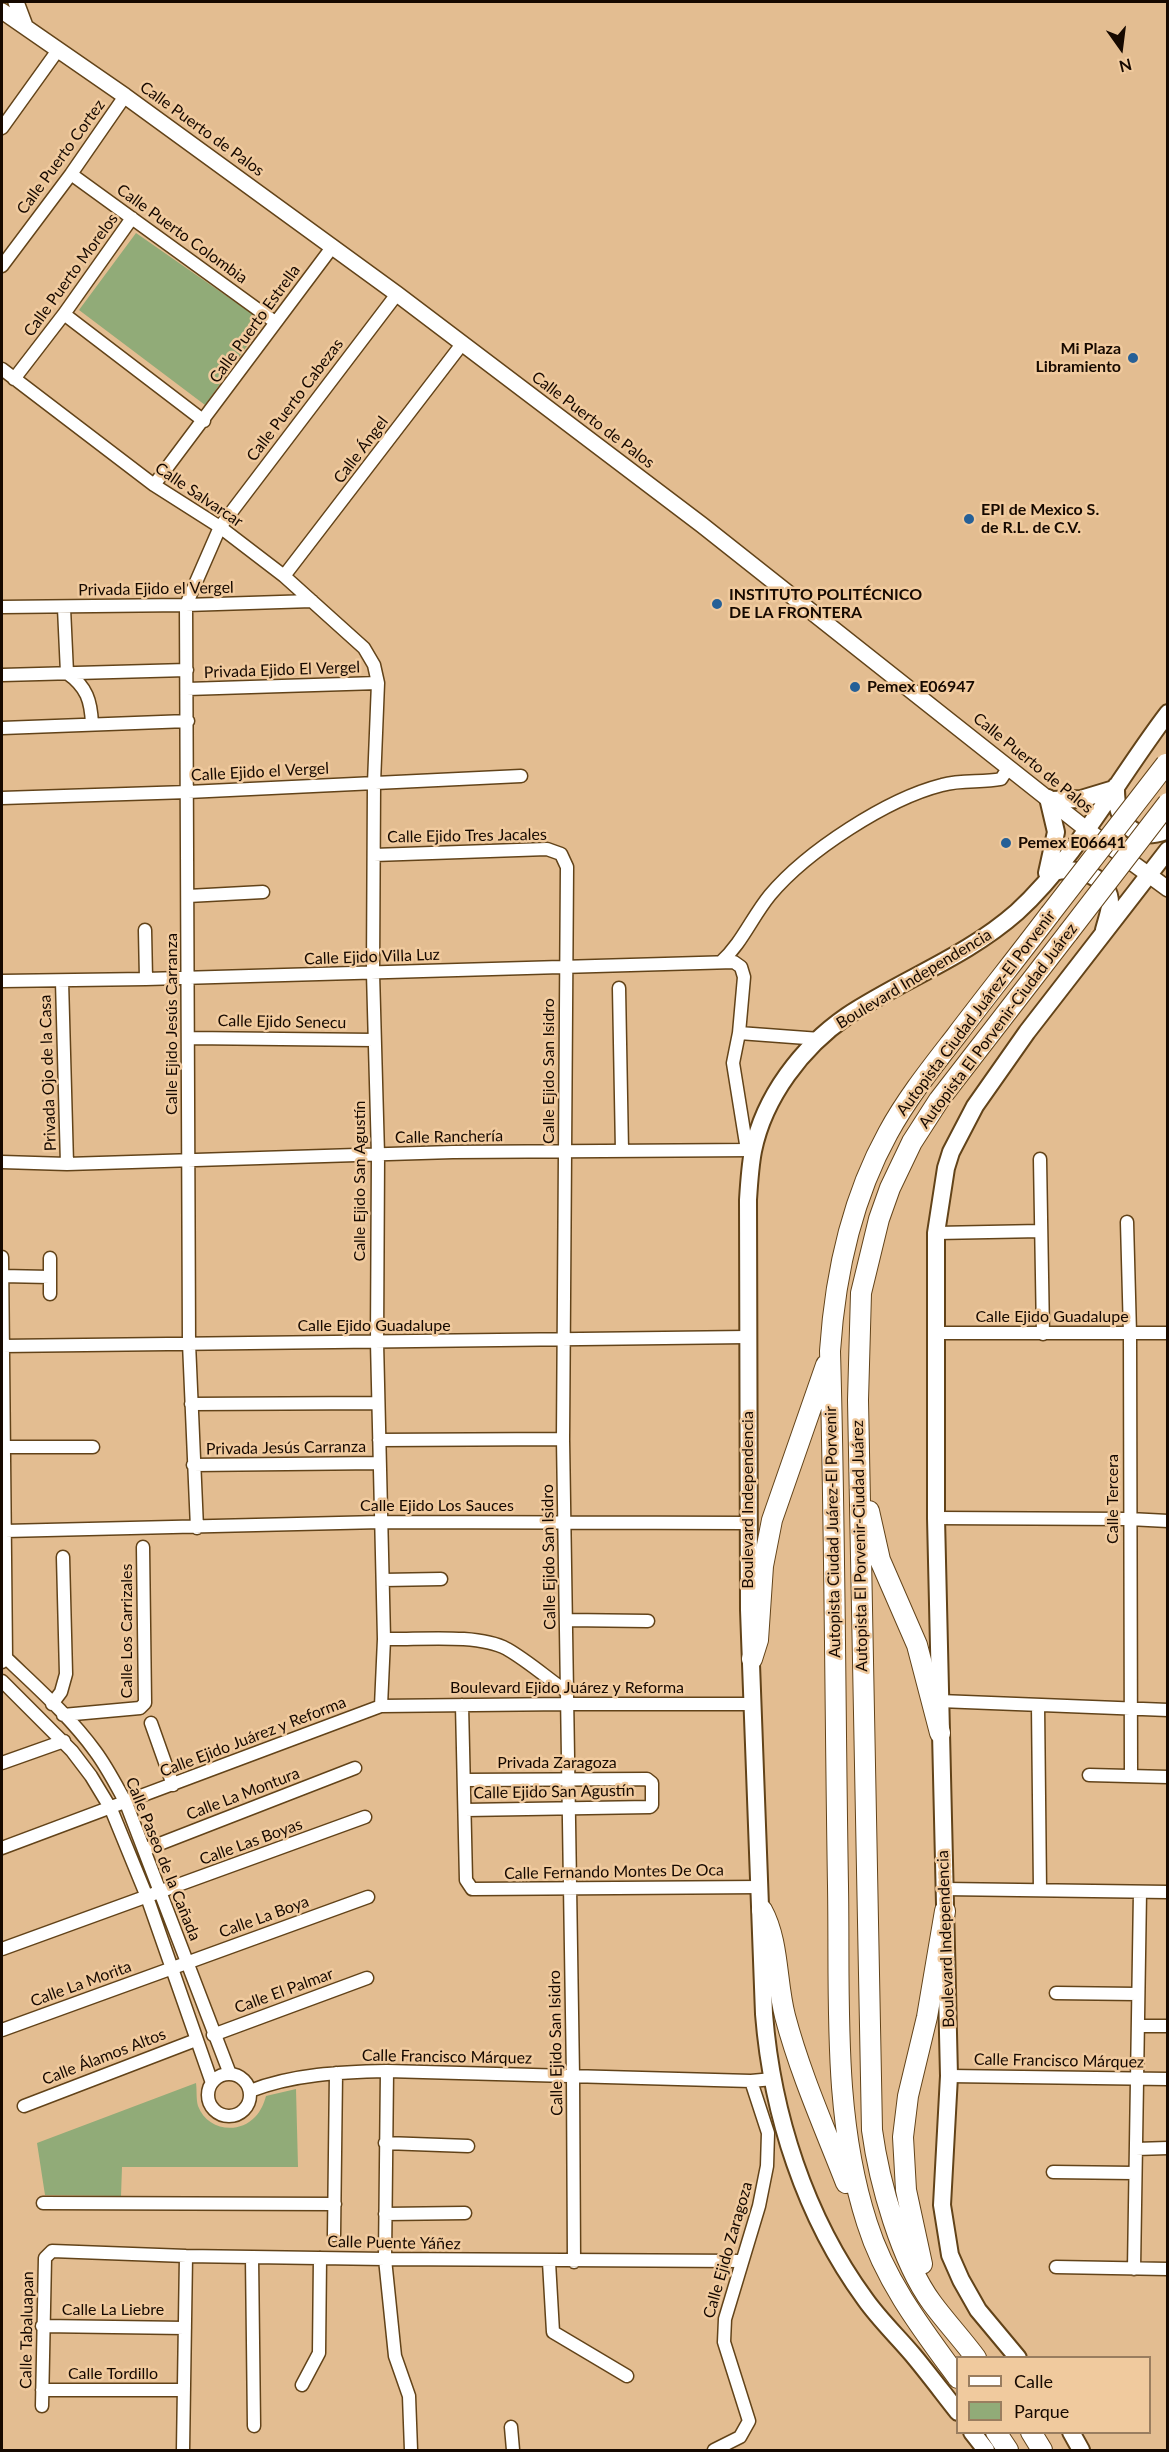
<!DOCTYPE html>
<html>
<head>
<meta charset="utf-8">
<style>
  body { margin:0 }
  #map { position:relative; width:1169px; height:2452px; overflow:hidden; background:#e3bd91; font-family:Lato,sans-serif }
  canvas { display:block }
  .frame { position:absolute; inset:0; border:3px solid #160900; pointer-events:none }
  .legend { position:absolute; left:956px; top:2356px; width:195px; height:78px; box-sizing:border-box; background:#f0ca9e; border:2px solid #997d5f; margin:0; padding:8px 10px; list-style:none; font-size:18px; color:#160900 }
  .legend li { display:flex; align-items:center; gap:12px; height:30px }
  .legend b { width:30px; border:2px solid #997d5f }
  .north { position:absolute; left:1091px; top:18px; width:60px; height:60px; -webkit-text-stroke:4px #f0ca9e; paint-order:stroke; rotate:166deg; font-size:16px; font-weight:700; line-height:24px; text-align:center; color:#160900 }
  .north::after { content:''; display:block; margin:auto; width:21px; height:27px; background:#160900; clip-path:polygon(50% 0,100% 100%,50% 72%,0 100%) }
</style>
</head>
<body>
<div id="map">
<canvas width="1169" height="2452"></canvas>
<div class="frame"></div>
<ul class="legend">
<li><b style="height:8px;background:#fff"></b>Calle</li>
<li><b style="height:16px;background:#91ab78"></b>Parque</li>
</ul>
<div class="north">N</div>
</div>
<script>
const ctx = document.querySelector('canvas').getContext('2d');
ctx.lineJoin = 'round';
function fillPath(path, color) { ctx.fillStyle = color; ctx.fill(path, 'evenodd'); }
function stroke(path, color, width, dash) { ctx.strokeStyle = color; ctx.lineWidth = width; ctx.lineCap = dash ? 'butt' : 'round'; ctx.setLineDash(dash || []); ctx.stroke(path); }
function drawText(font, color, halo, rows, align = 'center') {
  ctx.font = font + ' Lato,sans-serif'; ctx.lineWidth = 5; ctx.setLineDash([]); ctx.textBaseline = 'middle'; ctx.strokeStyle = halo; ctx.fillStyle = color; for (const [text, x, y, turn = 0] of rows) {
    ctx.save(); ctx.translate(x, y); ctx.rotate((+turn || 0) * Math.PI / 180); ctx.textAlign = isNaN(turn) ? turn : align; if (halo) ctx.strokeText(text, 0, 0); ctx.fillText(text, 0, 0); ctx.restore();
  }
}
const green = new Path2D(`
  M 136,233 L 264,322 L 205,405 L 79,310 Z
  M 196,2083 C 197,2090 196,2099 198,2106 C 207,2130 238,2135 255,2117 C 261,2111 264,2103 266,2096 L 296,2089 L 298,2167 L 122,2167 L 121,2196 L 45,2195 L 37,2143 Z`);
const minor = new Path2D(`
  M 2,128 L 58,50
  M 71,174 L 275,322
  M 2,266 L 71,174 L 125,96
  M 64,314 L 204,421
  M 2,369 L 154,485 L 220,527 L 284,576 L 364,648 L 374,665 L 378,683 L 374,783 L 373,973 L 378,1155 L 377,1342 L 384,1639 L 381,1706
  M 14,379 L 64,314 L 132,218
  M 154,485 L 333,246
  M 284,576 L 462,344
  M 2,607 L 186,605 L 312,601
  M 64,608 L 67,673 C 87,687 91,701 92,724
  M 2,675 L 187,670
  M 187,689 L 378,683
  M 2,728 L 188,721
  M 2,798 L 188,792 L 521,776
  M 374,855 L 547,849 L 561,854 L 567,867 L 563,1439 L 573,2076 L 574,2262
  M 188,896 L 263,892
  M 145,930 L 146,979
  M 721,962 C 742,943 752,917 770,895 C 807,851 887,799 942,785 C 962,779 982,783 1001,779 L 1009,767
  M 2,981 L 146,979 L 734,962 L 741,967 L 744,977 L 739,1033 L 733,1063 L 747,1150
  M 62,981 L 67,1164
  M 619,988 L 622,1151
  M 739,1033 L 820,1039
  M 189,1038 L 374,1040
  M 1040,1159 L 1043,1334
  M 2,1162 L 67,1164 L 453,1152 L 753,1150
  M 1127,1222 L 1130,1334 L 1131,1776
  M 936,1233 L 1041,1231
  M 2,1257 L 6,1658 L 2,1662
  M 50,1258 L 50,1294
  M 2,1276 L 50,1277
  M 936,1333 L 1168,1333
  M 2,1346 L 747,1337
  M 191,1404 L 378,1403
  M 379,1440 L 563,1439
  M 4,1447 L 93,1447
  M 193,1465 L 379,1463
  M 936,1518 L 1129,1519 L 1168,1521
  M 197,1528 L 189,1343 L 186,605 L 220,527 L 397,294
  M 5,1531 L 381,1522 L 748,1523
  M 383,1580 L 441,1579
  M 567,1620 L 648,1621
  M 384,1639 C 418,1640 477,1633 507,1649 C 528,1661 547,1678 567,1692
  M 2,1654 C 33,1684 69,1715 95,1751 C 107,1767 116,1785 126,1803 L 230,2074
  M 2,1681 L 72,1751 L 91,1776 L 111,1809 L 147,1897 L 212,2083
  M 940,1701 L 1168,1710
  M 52,1704 L 61,1692 L 66,1674 L 63,1557
  M 462,1705 L 466,1880 L 472,1889 L 761,1887
  M 1038,1705 L 1040,1890
  M 63,1715 L 140,1708 L 145,1703 L 143,1547
  M 151,1723 L 173,1785
  M 2,1763 L 64,1741
  M 1089,1775 L 1168,1777
  M 464,1780 L 647,1779 L 652,1783 L 652,1805 L 650,1807 L 465,1810
  M 2,1848 L 381,1706 L 567,1704 L 754,1704
  M 144,1850 L 355,1768
  M 944,1889 L 1168,1892
  M 2,1949 L 365,1817
  M 1056,1993 L 1137,1994
  M 1138,2026 L 1168,2026
  M 2,2030 L 368,1897
  M 213,2035 L 367,1978
  M 387,2071 L 385,2259 L 395,2356 L 409,2396 L 411,2450
  M208 2095a21 21 0 1 1 42 0a21 21 0 1 1-42 0Z
  M 949,2076 L 1168,2079
  M 250,2091 C 293,2074 341,2072 387,2071 L 751,2081 L 773,2079
  M 24,2106 L 196,2040
  M 385,2143 L 468,2146
  M 1136,2149 L 1168,2148
  M 1053,2172 L 1134,2173
  M 43,2203 L 335,2204
  M 385,2214 L 465,2213
  M 334,2235 L 336,2073
  M 252,2257 L 254,2426
  M 549,2262 L 553,2332 L 627,2376
  M 1056,2267 L 1168,2269
  M 1134,2269 L 1140,1892
  M 42,2326 L 185,2328
  M 302,2385 L 319,2353 L 320,2258
  M 42,2390 L 184,2390
  M 42,2406 L 45,2258 L 52,2251 L 186,2256 L 385,2259 L 741,2261
  M 511,2427 L 513,2450
  M 183,2450 L 186,2256
  M 714,2450 L 740,2437 L 749,2421 L 724,2342 L 725,2319 L 759,2206 L 767,2166 L 768,2133 L 751,2081`);
const tertiary = new Path2D(`
  M 16,2 L 25,26
  M 2,11 L 125,96 L 397,294 L 702,525 L 1086,829 L 1168,889`);
const secondary = new Path2D(`
  M 1116,786 C 1115,819 1131,845 1168,830
  M 1051,800 L 1081,799 L 1114,789
  M 1054,872 C 1077,866 1112,876 1110,906 C 1109,914 1106,922 1104,930
  M 1047,873 L 1056,832 L 1048,798
  M 1018,2358 L 978,2310 L 961,2280 L 950,2255 L 942,2205 L 949,2076 L 936,1518 L 936,1233 L 946,1168 L 951,1152 L 975,1106 L 1027,1032 L 1168,850
  M 958,2412 C 943,2393 928,2373 913,2355 C 897,2336 879,2319 865,2299 C 805,2217 772,2114 764,2014 L 749,1610 L 748,1200 C 749,1184 750,1167 753,1151 C 764,1097 802,1047 847,1016 C 903,979 966,957 1017,912 C 1076,858 1119,777 1168,713
  M 972,2432 L 986,2450
  M 1071,2432 L 1081,2450`);
const trunk = new Path2D(`
  M 869,1511 L 880,1560 L 917,1645 L 940,1733
  M 752,1659 L 758,1640 L 763,1566 L 772,1520 L 826,1365
  M 762,1910 C 779,1941 776,1981 785,2016 C 800,2073 825,2129 846,2183
  M 922,2264 L 906,2190 L 903,2137 L 908,2096 L 927,2017 L 945,1911
  M 976,2358 C 962,2339 946,2322 932,2303 C 901,2261 879,2182 872,2130 L 858,1400 L 861,1293 L 879,1219 L 890,1188 L 912,1142 L 939,1100 L 1068,933
  M 958,2378 C 922,2329 885,2281 867,2223 C 832,2115 840,1998 838,1886 C 835,1708 835,1529 830,1351 C 835,1275 851,1200 888,1133 C 907,1098 932,1067 956,1036 C 987,995 1019,955 1050,914
  M 996,2432 L 1008,2450
  M 1031,2432 L 1042,2450`);
const trunkBridge = new Path2D(`
  M 1050,914 L 1166,764
  M 1068,933 L 1168,803`);
const markers = [
  [1133,358,6,"#266097"],
  [969,519,6,"#266097"],
  [717,604,6,"#266097"],
  [855,687,6,"#266097"],
  [1006,843,6,"#266097"]
];
const streetNames = [
  ["Calle Puerto de Palos",202,129,36],
  ["Calle Puerto Cortez",61,157,-54],
  ["Calle Puerto Colombia",182,234,36],
  ["Calle Puerto Morelos",71,275,-54],
  ["Calle Puerto Estrella",255,324,-54],
  ["Calle Puerto Cabezas",295,400,-53],
  ["Calle Puerto de Palos",593,420,37],
  ["Calle Ángel",361,450,-53],
  ["Calle Salvarcar",199,495,34],
  ["Privada Ejido el Vergel",156,589,-1],
  ["Privada Ejido El Vergel",282,670,-2],
  ["Calle Puerto de Palos",1033,763,39],
  ["Calle Ejido el Vergel",260,772,-3],
  ["Calle Ejido Tres Jacales",467,836,-1],
  ["Calle Ejido Villa Luz",372,957,-2],
  ["Boulevard Independencia",914,979,-31],
  ["Autopista Ciudad Juárez-El Porvenir",976,1013,-53],
  ["Calle Ejido Senecu",282,1022,1],
  ["Calle Ejido Jesús Carranza",172,1024,-90],
  ["Autopista El Porvenir-Ciudad Juárez",998,1026,-53],
  ["Calle Ejido San Isidro",549,1071,-90],
  ["Privada Ojo de la Casa",48,1073,-92],
  ["Calle Ranchería",449,1137,-1],
  ["Calle Ejido San Agustín",360,1181,-90],
  ["Calle Ejido Guadalupe",1052,1317],
  ["Calle Ejido Guadalupe",374,1326],
  ["Privada Jesús Carranza",286,1448,-1],
  ["Calle Tercera",1113,1499,-90],
  ["Boulevard Independencia",748,1500,-90],
  ["Calle Ejido Los Sauces",437,1506],
  ["Autopista Ciudad Juárez-El Porvenir",833,1532,-91],
  ["Autopista El Porvenir-Ciudad Juárez",860,1546,-91],
  ["Calle Ejido San Isidro",549,1557,-91],
  ["Calle Los Carrizales",127,1631,-90],
  ["Boulevard Ejido Juárez y Reforma",567,1688],
  ["Calle Ejido Juárez y Reforma",253,1737,-21],
  ["Privada Zaragoza",557,1763],
  ["Calle Ejido San Agustín",554,1792,-1],
  ["Calle La Montura",243,1794,-21],
  ["Calle Las Boyas",251,1842,-20],
  ["Calle Paseo de la Cañada",163,1859,68],
  ["Calle Fernando Montes De Oca",614,1872,-1],
  ["Calle La Boya",264,1917,-20],
  ["Boulevard Independencia",946,1939,-92],
  ["Calle La Morita",81,1984,-20],
  ["Calle El Palmar",284,1991,-20],
  ["Calle Ejido San Isidro",556,2043,-91],
  ["Calle Álamos Altos",104,2057,-21],
  ["Calle Francisco Márquez",447,2057,1],
  ["Calle Francisco Márquez",1059,2061,1],
  ["Calle Puente Yáñez",394,2243,1],
  ["Calle Ejido Zaragoza",728,2250,-74],
  ["Calle La Liebre",113,2310],
  ["Calle Tabaluapan",27,2330,-89],
  ["Calle Tordillo",113,2374]
];
const poiNames = [
  ["Mi Plaza",1121,349,"right"],
  ["Libramiento",1121,367,"right"],
  ["EPI de Mexico S.",981,510],
  ["de R.L. de C.V.",981,528],
  ["INSTITUTO POLITÉCNICO",729,595],
  ["DE LA FRONTERA",729,613],
  ["Pemex E06947",867,687],
  ["Pemex E06641",1018,843]
];
fillPath(green, '#91ab78');
stroke(minor, '#624319', 15);
stroke(tertiary, '#624319', 18);
stroke(secondary, '#624319', 20);
stroke(trunk, '#624319', 22);
stroke(minor, '#fff', 12);
stroke(tertiary, '#fff', 15);
stroke(secondary, '#fff', 16);
stroke(trunk, '#fff', 20);
stroke(trunkBridge, '#624319', 22, []);
stroke(trunkBridge, '#fff', 20);
for (const [x, y, r, color] of markers) { const dot = new Path2D(); dot.arc(x, y, r, 0, 2 * Math.PI); ctx.fillStyle = color; ctx.fill(dot); stroke(dot, '#f0ca9e', 2); }
drawText('16px', '#160900', '#f0ca9e', streetNames);
drawText('bold 16px', '#160900', '#f0ca9e', poiNames, 'left');
</script>
</body>
</html>
